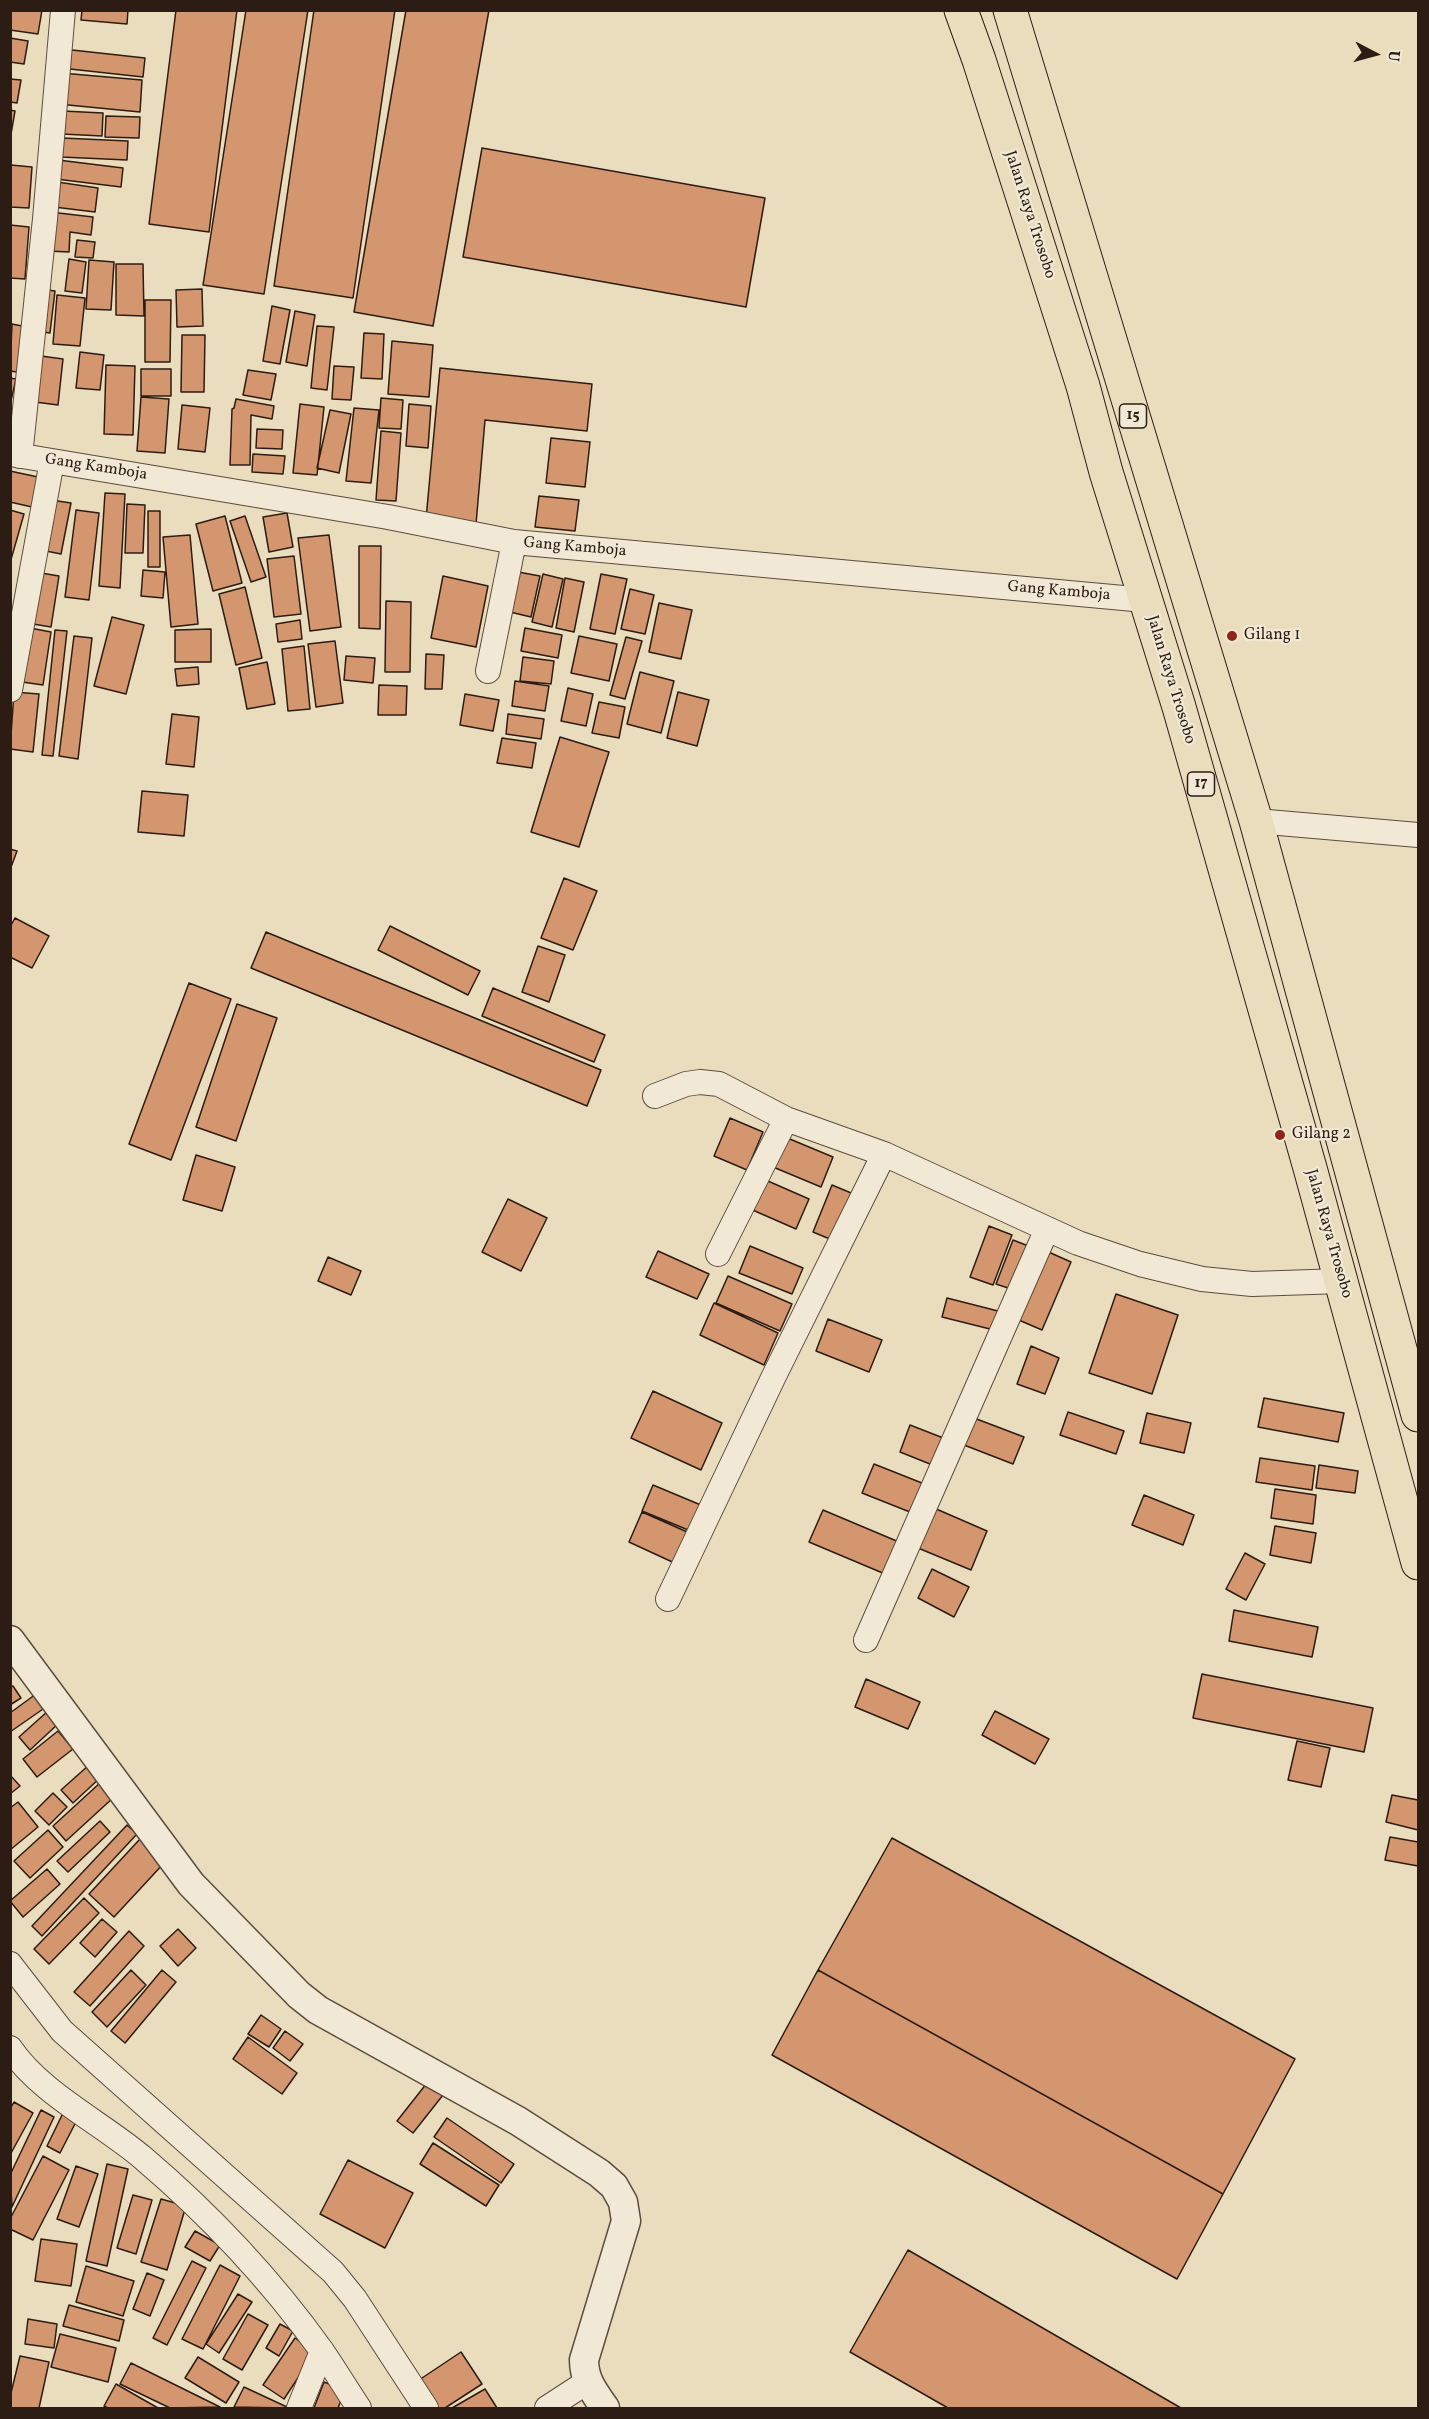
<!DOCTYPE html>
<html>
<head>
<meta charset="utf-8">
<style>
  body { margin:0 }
  #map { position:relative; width:1429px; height:2419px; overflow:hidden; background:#e9ddbe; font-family:Vollkorn,serif }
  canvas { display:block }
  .frame { position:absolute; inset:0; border:12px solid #2d1c13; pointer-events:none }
  .north { position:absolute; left:1345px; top:24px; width:60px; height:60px; -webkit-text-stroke:4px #f1e9d5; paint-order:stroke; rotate:96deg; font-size:16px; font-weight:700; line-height:24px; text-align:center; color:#2d1c13 }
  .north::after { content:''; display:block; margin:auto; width:21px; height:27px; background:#2d1c13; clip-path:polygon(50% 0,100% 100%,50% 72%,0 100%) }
</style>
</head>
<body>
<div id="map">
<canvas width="1429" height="2419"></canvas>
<div class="frame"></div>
<div class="north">U</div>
</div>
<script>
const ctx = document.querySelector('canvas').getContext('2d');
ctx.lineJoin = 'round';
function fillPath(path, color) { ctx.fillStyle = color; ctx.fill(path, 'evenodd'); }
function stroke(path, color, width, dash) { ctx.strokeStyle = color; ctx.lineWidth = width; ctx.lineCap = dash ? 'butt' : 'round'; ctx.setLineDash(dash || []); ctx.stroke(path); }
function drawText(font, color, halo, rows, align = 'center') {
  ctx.font = font + ' Vollkorn,serif'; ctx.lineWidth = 4.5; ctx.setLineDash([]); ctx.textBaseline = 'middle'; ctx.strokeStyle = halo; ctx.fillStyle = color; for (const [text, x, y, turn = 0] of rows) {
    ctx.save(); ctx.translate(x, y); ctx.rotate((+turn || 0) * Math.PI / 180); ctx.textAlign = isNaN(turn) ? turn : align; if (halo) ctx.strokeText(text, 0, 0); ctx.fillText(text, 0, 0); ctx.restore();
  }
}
const building = new Path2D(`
  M 10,10 L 42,10 L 38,34 L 10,30 Z
  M 82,10 L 128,10 L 127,24 L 81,20 Z
  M 176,10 L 237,10 L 209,232 L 149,224 Z
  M 246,10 L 308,10 L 264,294 L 203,285 Z
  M 314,10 L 395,10 L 353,298 L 274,286 Z
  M 406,10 L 489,10 L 433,326 L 354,312 Z
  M 10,38 L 28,41 L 24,64 L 10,62 Z
  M 63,49 L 145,58 L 143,77 L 61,68 Z
  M 61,73 L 142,80 L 140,112 L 58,104 Z
  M 10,79 L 21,80 L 17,103 L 10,102 Z
  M 10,110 L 15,111 L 11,134 L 10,133 Z
  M 63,111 L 103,113 L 102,136 L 62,134 Z
  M 106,116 L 140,117 L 139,138 L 105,137 Z
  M 62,138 L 128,141 L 127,160 L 61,157 Z
  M 482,148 L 765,198 L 746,307 L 463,257 Z
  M 58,160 L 123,168 L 121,187 L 56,179 Z
  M 11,165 L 32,167 L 29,208 L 10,207 Z
  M 57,182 L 98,188 L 95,212 L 54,207 Z
  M 50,212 L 93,217 L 91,235 L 70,232 L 69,252 L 48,251 Z
  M 10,225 L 29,227 L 25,279 L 10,278 Z
  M 77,240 L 95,242 L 93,258 L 75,257 Z
  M 69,259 L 86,262 L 82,293 L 65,291 Z
  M 89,260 L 114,262 L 111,310 L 86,309 Z
  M 116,264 L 143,264 L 144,316 L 116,315 Z
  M 42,289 L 55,291 L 50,333 L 36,331 Z
  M 202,289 L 203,326 L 177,327 L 176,290 Z
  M 57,295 L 85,298 L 80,346 L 53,344 Z
  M 145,300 L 171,300 L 170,362 L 145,362 Z
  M 272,306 L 290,310 L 280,364 L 263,361 Z
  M 295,311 L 315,315 L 307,366 L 286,362 Z
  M 12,324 L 27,327 L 17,372 L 10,371 Z
  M 317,326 L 334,327 L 327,390 L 311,388 Z
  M 364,333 L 384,334 L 382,379 L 361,378 Z
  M 182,335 L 205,335 L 204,392 L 181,392 Z
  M 392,341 L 433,345 L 429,397 L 388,394 Z
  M 80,352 L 104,355 L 100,390 L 76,388 Z
  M 41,356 L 63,359 L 58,405 L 35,402 Z
  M 106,365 L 135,366 L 133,435 L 104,434 Z
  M 334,366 L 354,367 L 351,400 L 332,399 Z
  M 440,368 L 592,384 L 587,431 L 485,420 L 476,524 L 426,519 Z
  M 141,369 L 171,369 L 171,396 L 141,396 Z
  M 248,370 L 276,374 L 271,400 L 243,395 Z
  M 10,378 L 16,379 L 10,405 Z
  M 141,397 L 169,399 L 165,453 L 137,451 Z
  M 381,398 L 403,400 L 401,429 L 379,428 Z
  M 236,399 L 274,406 L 272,419 L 251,415 L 250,465 L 230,465 L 232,409 L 234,408 Z
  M 300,404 L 324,407 L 317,475 L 293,473 Z
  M 409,404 L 431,406 L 428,448 L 406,446 Z
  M 182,405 L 210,408 L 205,452 L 178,449 Z
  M 354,408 L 379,410 L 371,483 L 346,481 Z
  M 330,410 L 351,414 L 339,473 L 317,468 Z
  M 257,429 L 283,430 L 282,449 L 256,448 Z
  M 381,431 L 401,433 L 396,501 L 376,500 Z
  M 551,438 L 590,442 L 585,487 L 546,483 Z
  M 253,454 L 285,456 L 283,474 L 252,472 Z
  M 10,471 L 38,477 L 32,507 L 10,502 Z
  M 105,493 L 125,494 L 120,588 L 99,586 Z
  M 539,496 L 579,500 L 575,531 L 535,527 Z
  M 51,500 L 71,503 L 61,554 L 41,550 Z
  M 127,504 L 145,505 L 143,553 L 125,553 Z
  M 10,510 L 24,514 L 10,563 Z
  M 76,510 L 99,513 L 89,600 L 65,597 Z
  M 148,511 L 160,511 L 160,567 L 148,567 Z
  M 287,513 L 293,547 L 269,552 L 263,517 Z
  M 225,516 L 242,583 L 213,591 L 196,524 Z
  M 245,516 L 266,577 L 251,582 L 230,521 Z
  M 190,535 L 198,624 L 171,627 L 163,537 Z
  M 329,535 L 341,627 L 310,631 L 298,538 Z
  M 359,546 L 381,546 L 380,629 L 359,628 Z
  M 294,556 L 301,614 L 274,617 L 267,559 Z
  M 143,570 L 165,572 L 163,598 L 141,596 Z
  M 35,572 L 59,576 L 51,627 L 27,623 Z
  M 518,572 L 540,576 L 531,617 L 510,612 Z
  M 543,574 L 563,579 L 552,627 L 532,622 Z
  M 601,574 L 627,579 L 615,634 L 590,629 Z
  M 443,576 L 488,586 L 476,647 L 431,638 Z
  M 565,578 L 584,582 L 574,632 L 556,628 Z
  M 245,587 L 262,658 L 236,665 L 219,594 Z
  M 630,589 L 654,595 L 645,634 L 621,629 Z
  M 386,601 L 411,602 L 410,672 L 385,672 Z
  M 659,603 L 692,610 L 681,659 L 649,652 Z
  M 112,617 L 144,625 L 126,694 L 94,686 Z
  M 300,620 L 302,639 L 278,642 L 276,624 Z
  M 30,628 L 51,632 L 43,685 L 22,682 Z
  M 525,628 L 562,635 L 558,658 L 521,651 Z
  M 211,629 L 211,662 L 175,662 L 175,630 Z
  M 55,630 L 67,631 L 53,756 L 42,755 Z
  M 74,636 L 92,638 L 78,759 L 59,756 Z
  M 579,636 L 617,644 L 609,681 L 571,673 Z
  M 626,637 L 642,641 L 625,699 L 610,695 Z
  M 335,641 L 343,703 L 316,707 L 308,644 Z
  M 304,646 L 310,709 L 288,711 L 282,649 Z
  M 426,654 L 444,655 L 442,689 L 425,689 Z
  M 346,656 L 375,658 L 373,683 L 344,680 Z
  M 523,657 L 554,661 L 551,684 L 520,681 Z
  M 267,662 L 275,704 L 247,709 L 239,668 Z
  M 198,667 L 199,684 L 177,686 L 175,669 Z
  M 640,672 L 674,681 L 661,733 L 627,724 Z
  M 515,681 L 549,686 L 545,711 L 512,706 Z
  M 379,685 L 407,686 L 406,715 L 378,715 Z
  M 568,688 L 593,694 L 586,726 L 561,721 Z
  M 14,692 L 39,694 L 33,752 L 10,749 Z
  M 678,692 L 709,700 L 697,746 L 667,738 Z
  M 465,694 L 499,700 L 493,731 L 460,725 Z
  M 599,702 L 625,707 L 619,738 L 592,733 Z
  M 172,714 L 199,717 L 194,767 L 166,764 Z
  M 508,714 L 544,719 L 541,739 L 506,734 Z
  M 560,737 L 609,752 L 579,847 L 531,832 Z
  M 502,738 L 536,743 L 532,768 L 497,763 Z
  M 142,791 L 188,795 L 184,836 L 138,832 Z
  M 10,849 L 17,851 L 10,870 Z
  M 564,878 L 597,891 L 573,950 L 541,938 Z
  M 15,918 L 49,936 L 32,968 L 10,957 L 10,927 Z
  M 390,926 L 480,971 L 468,995 L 378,950 Z
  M 266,932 L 601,1070 L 587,1106 L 251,968 Z
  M 538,946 L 565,955 L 549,1002 L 522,992 Z
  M 189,983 L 231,999 L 171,1160 L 129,1144 Z
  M 493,988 L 605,1035 L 594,1062 L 482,1016 Z
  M 237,1004 L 277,1018 L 236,1141 L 196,1127 Z
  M 730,1118 L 763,1132 L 747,1170 L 714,1156 Z
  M 785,1137 L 833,1157 L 821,1187 L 773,1167 Z
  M 196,1155 L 235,1167 L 222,1211 L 183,1200 Z
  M 761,1178 L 809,1199 L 796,1229 L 748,1208 Z
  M 832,1185 L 856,1195 L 837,1242 L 813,1232 Z
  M 508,1199 L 547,1218 L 521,1271 L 482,1252 Z
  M 989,1226 L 1012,1235 L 993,1285 L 970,1277 Z
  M 1013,1240 L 1031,1247 L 1014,1290 L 996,1284 Z
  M 750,1246 L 803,1268 L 792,1294 L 739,1273 Z
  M 1044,1250 L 1071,1262 L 1042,1330 L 1014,1318 Z
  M 658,1251 L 709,1274 L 697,1299 L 646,1277 Z
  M 328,1257 L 361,1271 L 351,1295 L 318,1281 Z
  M 728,1276 L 792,1304 L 780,1331 L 716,1303 Z
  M 1116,1294 L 1178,1315 L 1152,1394 L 1089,1373 Z
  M 947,1298 L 998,1311 L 994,1330 L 942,1317 Z
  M 714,1303 L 778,1333 L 764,1365 L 700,1335 Z
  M 828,1319 L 882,1340 L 869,1372 L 816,1351 Z
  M 1031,1346 L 1059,1358 L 1045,1394 L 1017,1384 Z
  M 653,1391 L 722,1423 L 701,1470 L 631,1438 Z
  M 1264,1398 L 1344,1413 L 1338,1442 L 1258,1427 Z
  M 1068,1412 L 1124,1431 L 1116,1454 L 1060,1435 Z
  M 1147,1413 L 1191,1423 L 1184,1453 L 1140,1443 Z
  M 974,1418 L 1024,1437 L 1013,1464 L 964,1445 Z
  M 910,1425 L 951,1441 L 940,1468 L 900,1452 Z
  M 1260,1458 L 1315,1466 L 1312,1490 L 1256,1482 Z
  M 874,1464 L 932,1487 L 920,1516 L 862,1493 Z
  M 1319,1465 L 1358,1471 L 1355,1493 L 1316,1488 Z
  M 653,1485 L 708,1508 L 698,1534 L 642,1511 Z
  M 1275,1489 L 1316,1495 L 1313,1524 L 1271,1518 Z
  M 1144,1495 L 1194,1515 L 1183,1545 L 1132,1525 Z
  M 934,1508 L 987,1531 L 971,1570 L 918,1548 Z
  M 823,1510 L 899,1542 L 885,1574 L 809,1542 Z
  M 642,1512 L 694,1535 L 681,1566 L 629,1542 Z
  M 1275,1526 L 1316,1533 L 1311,1563 L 1270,1555 Z
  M 1245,1553 L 1265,1564 L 1246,1600 L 1226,1589 Z
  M 932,1569 L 969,1587 L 954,1617 L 918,1598 Z
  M 1234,1610 L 1318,1627 L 1312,1657 L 1229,1641 Z
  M 1202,1674 L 1373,1708 L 1364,1752 L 1193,1718 Z
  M 866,1679 L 920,1702 L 908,1729 L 855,1707 Z
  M 13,1686 L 21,1698 L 10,1705 L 10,1687 Z
  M 36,1694 L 46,1707 L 10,1732 L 10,1713 Z
  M 48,1711 L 59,1723 L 30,1750 L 19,1737 Z
  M 995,1711 L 1049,1739 L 1035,1764 L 982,1735 Z
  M 58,1731 L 73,1749 L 37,1777 L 23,1759 Z
  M 1297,1741 L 1330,1748 L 1321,1787 L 1288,1780 Z
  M 89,1765 L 101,1777 L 73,1803 L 61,1790 Z
  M 10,1775 L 20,1786 L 10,1794 Z
  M 101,1782 L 114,1797 L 66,1841 L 53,1826 Z
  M 53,1793 L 67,1807 L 49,1825 L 35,1811 Z
  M 1392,1795 L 1418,1800 L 1418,1830 L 1386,1822 Z
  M 18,1802 L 38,1827 L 10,1850 L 10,1808 Z
  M 100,1821 L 110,1832 L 68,1872 L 57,1861 Z
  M 127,1825 L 137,1834 L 42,1936 L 32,1926 Z
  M 48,1830 L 63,1847 L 30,1878 L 14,1861 Z
  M 1390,1837 L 1418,1842 L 1418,1866 L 1385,1860 Z
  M 892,1838 L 1295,2059 L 1223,2194 L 818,1970 Z
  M 140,1839 L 165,1862 L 114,1917 L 89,1894 Z
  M 47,1869 L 60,1884 L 23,1917 L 10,1901 Z
  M 84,1898 L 99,1913 L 49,1964 L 34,1949 Z
  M 102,1919 L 117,1932 L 95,1957 L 80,1943 Z
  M 178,1929 L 196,1948 L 178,1966 L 160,1946 Z
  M 129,1931 L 144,1946 L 90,2006 L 74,1992 Z
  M 131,1970 L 146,1985 L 107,2027 L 92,2012 Z
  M 162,1970 L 176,1982 L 125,2043 L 111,2031 Z
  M 818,1970 L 1223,2194 L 1177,2279 L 772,2055 Z
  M 261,2015 L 281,2029 L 269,2047 L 248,2034 Z
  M 285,2031 L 303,2044 L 290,2061 L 273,2048 Z
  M 248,2037 L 297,2073 L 282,2094 L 233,2059 Z
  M 427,2083 L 443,2095 L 413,2133 L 397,2121 Z
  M 14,2102 L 33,2113 L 10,2155 L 10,2109 Z
  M 65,2109 L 79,2116 L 60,2153 L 47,2146 Z
  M 41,2110 L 54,2117 L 12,2207 L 10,2175 Z
  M 447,2118 L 514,2164 L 501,2183 L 434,2137 Z
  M 433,2143 L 499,2185 L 486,2206 L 420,2164 Z
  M 43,2156 L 69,2170 L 33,2240 L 10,2229 L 10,2219 Z
  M 348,2160 L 413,2193 L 385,2248 L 320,2214 Z
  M 107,2164 L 128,2169 L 107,2266 L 86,2261 Z
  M 76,2166 L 98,2174 L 79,2227 L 57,2219 Z
  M 133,2195 L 152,2200 L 136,2254 L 117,2248 Z
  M 161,2199 L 186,2206 L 167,2270 L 141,2262 Z
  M 195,2231 L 220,2245 L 210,2261 L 185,2247 Z
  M 41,2239 L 77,2244 L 71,2286 L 35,2281 Z
  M 908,2250 L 1181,2408 L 948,2408 L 850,2352 Z
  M 192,2261 L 206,2268 L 167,2345 L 153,2338 Z
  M 220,2265 L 240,2276 L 203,2349 L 182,2339 Z
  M 86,2266 L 134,2281 L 123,2316 L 76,2302 Z
  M 147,2273 L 164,2280 L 150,2316 L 133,2309 Z
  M 238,2294 L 252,2302 L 219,2353 L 206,2344 Z
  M 69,2305 L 124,2320 L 119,2341 L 63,2326 Z
  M 248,2314 L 268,2325 L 242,2370 L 223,2359 Z
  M 28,2319 L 57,2324 L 54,2348 L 25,2344 Z
  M 280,2324 L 293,2331 L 279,2356 L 266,2348 Z
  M 60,2334 L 116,2348 L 108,2382 L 51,2367 Z
  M 295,2338 L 315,2352 L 284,2399 L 263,2385 Z
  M 461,2352 L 482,2384 L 445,2408 L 438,2408 L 419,2380 Z
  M 20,2356 L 49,2362 L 39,2408 L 10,2408 L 10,2397 Z
  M 198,2357 L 239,2382 L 226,2403 L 185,2378 Z
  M 131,2363 L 220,2407 L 170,2408 L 120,2384 Z
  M 324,2382 L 345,2390 L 338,2408 L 314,2408 Z
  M 116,2384 L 158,2408 L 108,2408 L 104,2406 Z
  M 244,2387 L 287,2407 L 286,2408 L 234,2407 Z
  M 485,2389 L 497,2408 L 452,2408 Z`);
const minor = new Path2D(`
  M 10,454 L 388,517 L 514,542 L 1145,600
  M 20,456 L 45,219 L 63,10
  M 488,671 L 514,542
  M 10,690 L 52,461
  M 1256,821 L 1418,835
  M 655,1096 L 686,1084 L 700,1082 L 719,1084 L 786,1119 L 884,1154 L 1078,1243 L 1140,1264 L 1202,1279 L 1252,1284 L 1342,1281
  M 718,1254 L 786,1119
  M 668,1599 L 774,1376 L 884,1154
  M 866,1640 L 1047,1229
  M 10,1964 L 62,2031 L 333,2272 L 355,2299 L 426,2408
  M 10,2048 C 40,2093 102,2123 143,2158 C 210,2215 271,2280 322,2351 C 335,2370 347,2390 359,2408
  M 299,2408 L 322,2351
  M 547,2408 L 587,2382`);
const tertiary = new Path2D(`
  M 10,1640 L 191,1884 L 299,1995 L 318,2010 L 518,2121 L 599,2173 L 614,2186 L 623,2202 L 626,2221 L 584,2360 C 584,2380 594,2392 605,2408`);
const trunk = new Path2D(`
  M 961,10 L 979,60 L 1083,386 L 1106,472 L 1179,707 L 1310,1168 L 1418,1563
  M 1010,10 L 1256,821 L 1418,1415`);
const markers = [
  [1232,636,6,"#8f2418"],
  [1280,1135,6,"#8f2418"]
];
const shields = [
  [1133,416,27],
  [1201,784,27]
];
const shieldNames = [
  ["15",1133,416],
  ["17",1201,784]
];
const streetNames = [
  ["Jalan Raya Trosobo",1029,215,72],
  ["Gang Kamboja",96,468,9],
  ["Gang Kamboja",575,548,5],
  ["Gang Kamboja",1059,592,5],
  ["Jalan Raya Trosobo",1170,680,73],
  ["Jalan Raya Trosobo",1328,1234,74]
];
const poiNames = [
  ["Gilang 1",1244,636],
  ["Gilang 2",1292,1135]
];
fillPath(building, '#d3966e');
stroke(building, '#2d1c13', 1.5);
stroke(minor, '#5c4c3e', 26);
stroke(tertiary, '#5c4c3e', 31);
stroke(trunk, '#2d1c13', 35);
stroke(minor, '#f1e9d5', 24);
stroke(tertiary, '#f1e9d5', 28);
stroke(trunk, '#e9ddbe', 33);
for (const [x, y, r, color] of markers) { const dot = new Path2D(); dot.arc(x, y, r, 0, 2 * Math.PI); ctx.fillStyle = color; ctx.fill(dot); stroke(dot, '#f1e9d5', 2); }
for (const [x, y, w] of shields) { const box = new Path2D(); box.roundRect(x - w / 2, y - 12, w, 24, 4.5); ctx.fillStyle = '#f1e9d5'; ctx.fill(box); stroke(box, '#2d1c13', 1.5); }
drawText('bold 15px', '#2d1c13', null, shieldNames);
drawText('16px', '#2d1c13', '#f1e9d5', streetNames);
drawText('16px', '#2d1c13', '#f1e9d5', poiNames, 'left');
</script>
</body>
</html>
